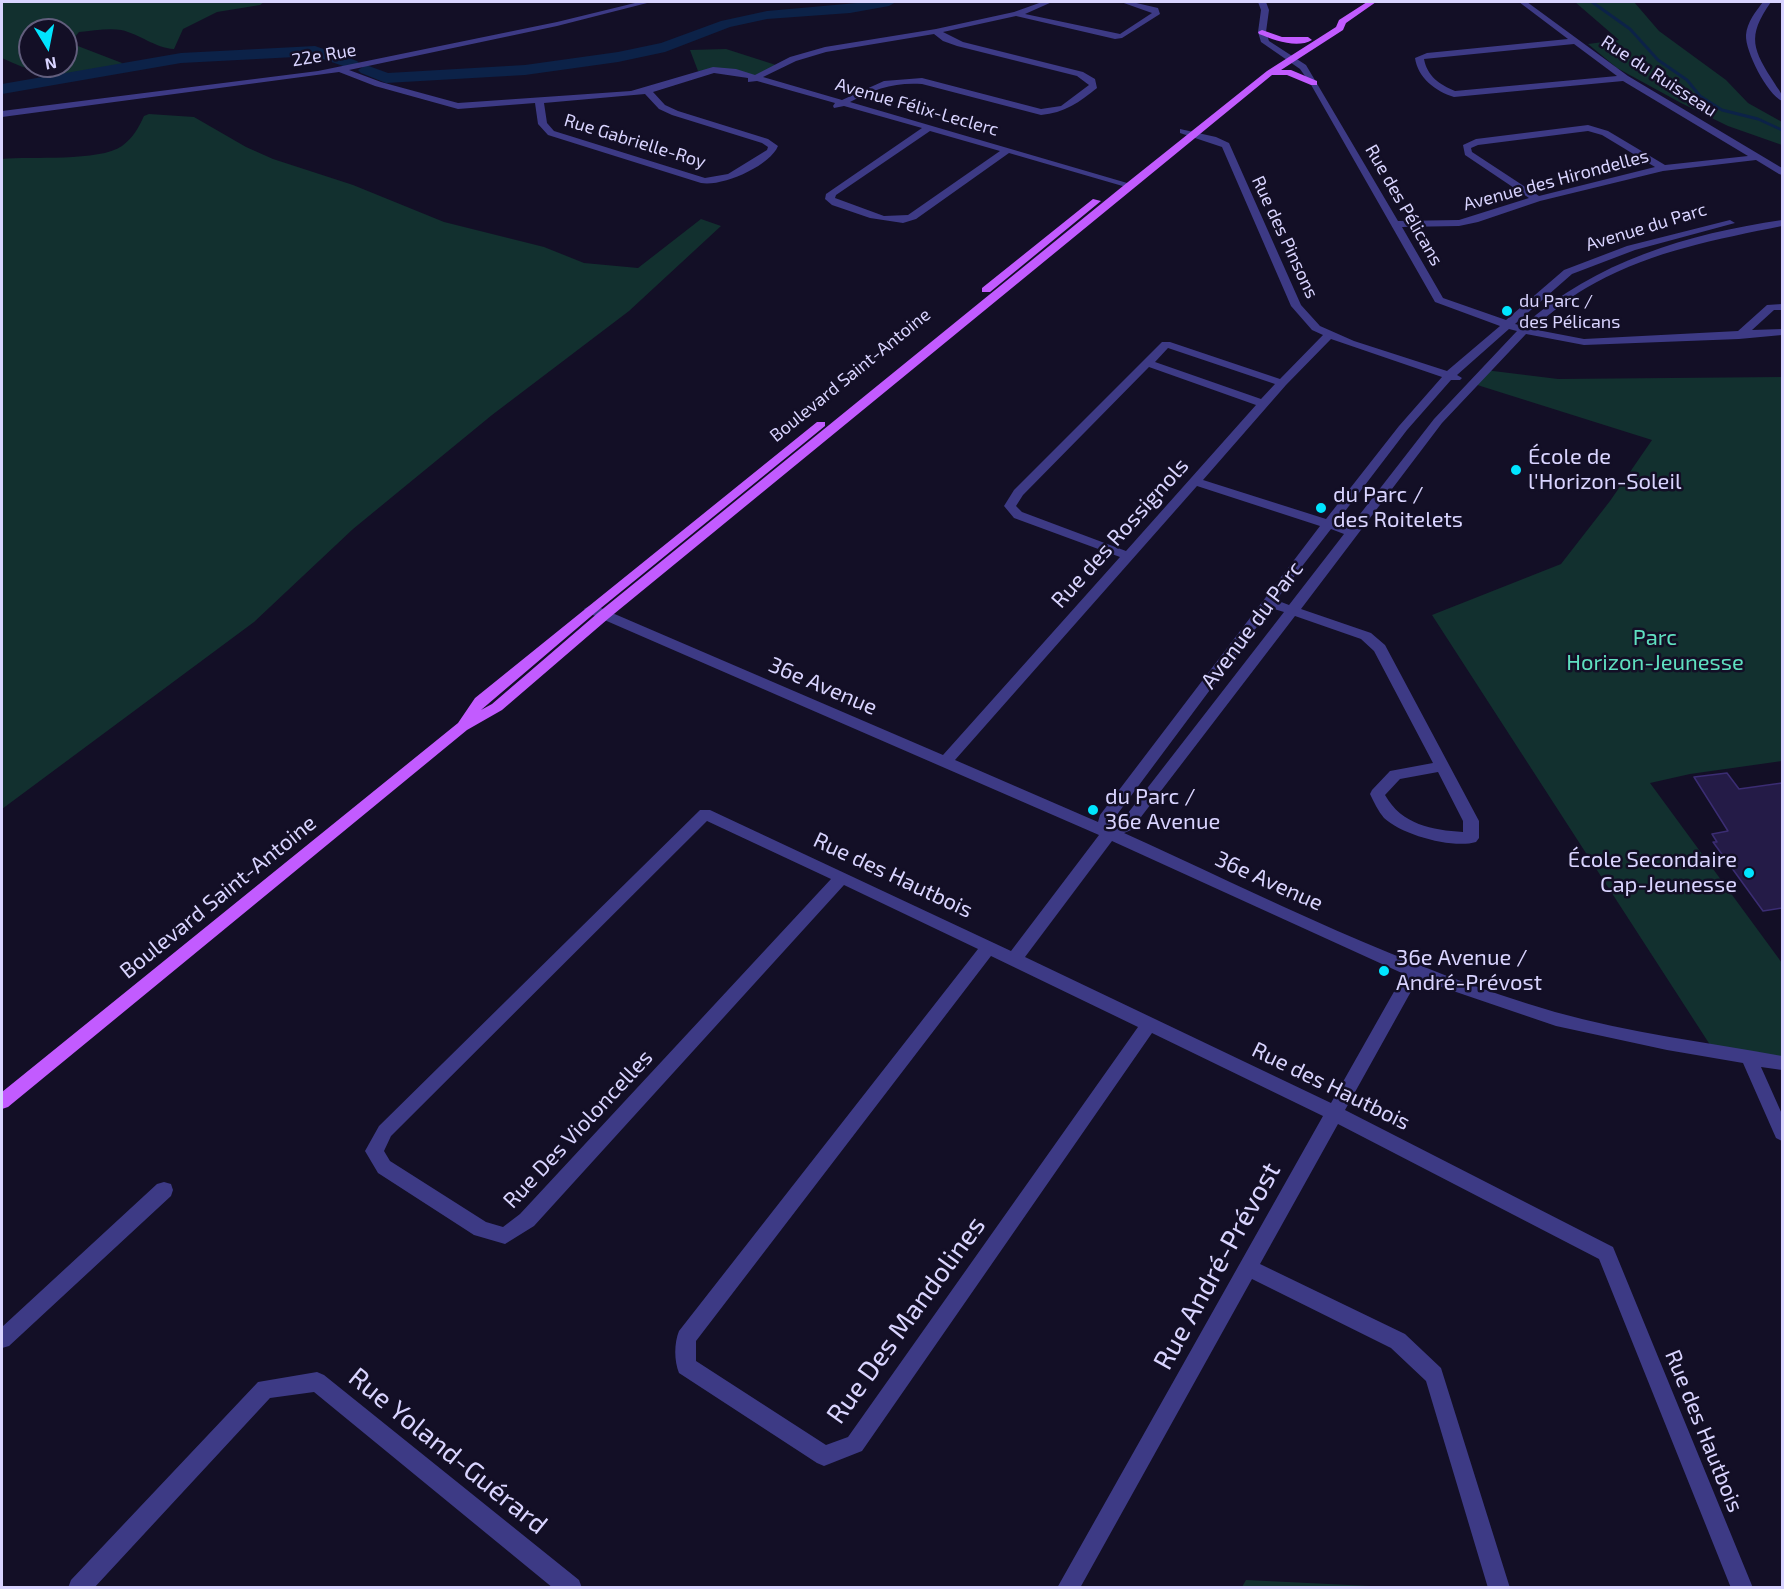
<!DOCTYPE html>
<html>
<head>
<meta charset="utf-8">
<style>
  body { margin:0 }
  #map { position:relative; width:1784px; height:1589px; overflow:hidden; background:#130f26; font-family:"Exo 2",sans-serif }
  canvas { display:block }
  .frame { position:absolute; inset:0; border:3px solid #d9d4ff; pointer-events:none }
  .north { position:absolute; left:18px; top:18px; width:60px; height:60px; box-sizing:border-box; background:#130f26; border:2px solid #625e7d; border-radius:50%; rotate:170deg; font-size:16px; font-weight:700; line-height:24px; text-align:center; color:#d9d4ff }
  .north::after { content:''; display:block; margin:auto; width:21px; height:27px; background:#00e5ff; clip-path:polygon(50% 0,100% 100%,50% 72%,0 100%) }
</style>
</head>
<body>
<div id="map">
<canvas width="1784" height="1589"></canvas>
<div class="frame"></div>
<div class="north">N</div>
</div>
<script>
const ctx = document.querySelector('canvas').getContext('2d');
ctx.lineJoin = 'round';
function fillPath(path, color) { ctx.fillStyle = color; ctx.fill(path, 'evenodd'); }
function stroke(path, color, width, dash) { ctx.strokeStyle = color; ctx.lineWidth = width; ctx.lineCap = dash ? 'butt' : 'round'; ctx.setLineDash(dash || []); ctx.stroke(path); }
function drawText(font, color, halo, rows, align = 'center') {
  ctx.font = font + ' "Exo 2",sans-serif'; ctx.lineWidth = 5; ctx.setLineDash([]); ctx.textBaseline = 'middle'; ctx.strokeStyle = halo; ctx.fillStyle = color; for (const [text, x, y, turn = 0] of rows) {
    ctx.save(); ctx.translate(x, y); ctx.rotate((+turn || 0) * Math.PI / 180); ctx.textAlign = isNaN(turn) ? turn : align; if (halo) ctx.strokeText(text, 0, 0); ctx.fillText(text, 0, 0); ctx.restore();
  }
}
const green = new Path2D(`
  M 2,2 L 264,2 L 260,5 L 217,12 L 183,29 L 174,49 C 155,48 140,34 121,30 C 108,28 92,31 79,32 L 70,43 L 122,63 L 119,73 C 75,79 42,78 2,58 ZM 30,30 L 66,30 L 66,66 L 30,66 Z
  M 1575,2 L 1634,2 L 1659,31 L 1726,80 L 1748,103 L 1782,122 L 1782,145 L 1728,126 L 1681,103 L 1617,68 L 1588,44 L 1619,40 Z
  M 726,49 L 779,66 L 755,78 L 713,70 L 698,71 L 690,50 Z
  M 149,114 L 194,117 L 246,147 L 273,159 L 353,185 L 444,222 L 544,247 L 584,263 L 638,268 L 701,219 L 721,226 L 629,311 L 492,415 L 353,529 L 254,622 L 2,809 L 2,159 C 31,156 99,162 122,146 C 133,138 139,127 144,116 Z
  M 1485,370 L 1558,379 L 1782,377 L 1782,761 L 1690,774 L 1650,783 L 1782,963 L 1782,1063 L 1714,1051 L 1432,615 L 1561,564 L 1610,501 L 1652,440 L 1471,383 Z
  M 1246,1580 L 1370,1586 L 1370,1587 L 1242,1587 Z`);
const stream = new Path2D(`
  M 1592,2 L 1630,29 L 1658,60 L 1687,80 L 1700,96 L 1722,110 L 1758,119 L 1782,130`);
const river = new Path2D(`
  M 868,2 L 896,2 L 889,6 L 850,13 L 767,19 L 730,27 L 665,52 L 618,62 L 525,75 L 386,83 L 361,73 L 358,70 L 366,65 L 388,73 L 525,65 L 618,52 L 661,43 L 721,21 L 767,11 Z
  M 315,46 L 357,61 L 360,64 L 352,69 L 314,56 L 181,63 L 2,94 L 2,84 L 181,53 Z`);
const building = new Path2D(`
  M 1727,773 L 1739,789 L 1782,783 L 1782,908 L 1763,911 L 1713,842 L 1717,842 L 1712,834 L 1728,831 L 1694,777 Z`);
const minor = new Path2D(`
  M 639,2 L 651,2 L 557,26 L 349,70 L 381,82 L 458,103 L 631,91 L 713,67 L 736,69 L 755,75 L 790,57 L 825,47 L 936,29 L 1014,12 L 1042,2 L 1052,2 L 1025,14 L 1120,34 L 1152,13 L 1121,2 L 1132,2 L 1158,8 L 1160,14 L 1122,38 L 1115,39 L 1016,16 L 943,32 L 963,42 L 1083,72 L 1095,79 L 1097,88 C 1080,102 1064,113 1041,115 L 922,84 C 895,82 874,89 850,102 L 1134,185 L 1126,187 L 1009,153 L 916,219 L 903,223 L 870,218 L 832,205 L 825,199 L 826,194 L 922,128 L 844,106 L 834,108 L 833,106 L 835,103 L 757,81 L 748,82 L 748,78 L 714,73 L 653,92 L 665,105 L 678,111 L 768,139 L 778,146 C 770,166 722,187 701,183 L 548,135 L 538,124 L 535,103 L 458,109 L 375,86 L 339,72 L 2,117 L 2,111 L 318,71 L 557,22 ZM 934,34 L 943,41 L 957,46 L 1077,76 L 1089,85 L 1061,106 L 1041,109 L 922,78 L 884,81 L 842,100 L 763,77 L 796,61 L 826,52 ZM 645,94 L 659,109 L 672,115 L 762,143 L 768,147 L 767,150 L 728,174 L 705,178 L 554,131 L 547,123 L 544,103 ZM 930,131 L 1000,151 L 908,215 L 884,216 L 835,198 L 836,195 Z
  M 1258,2 L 1266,2 L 1269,10 L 1266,32 L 1269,41 L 1306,65 L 1398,221 L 1459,220 L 1529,198 L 1465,155 L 1463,145 L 1476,139 L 1588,125 L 1608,131 L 1665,165 L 1748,156 L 1623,81 L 1454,97 C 1435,91 1418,78 1415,58 L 1427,53 L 1568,39 L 1519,2 L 1527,2 L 1628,76 L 1782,168 L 1782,175 L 1779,174 L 1756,160 L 1663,171 L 1540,201 L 1478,222 L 1459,226 L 1402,227 L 1443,298 L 1506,320 L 1564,270 L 1627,246 L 1730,220 L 1735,223 L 1635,250 L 1572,274 L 1515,324 L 1523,326 C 1596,261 1687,234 1782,220 L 1782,226 C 1718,239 1653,251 1595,283 C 1572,295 1552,312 1532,329 L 1584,339 L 1738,331 L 1767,305 L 1782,304 L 1782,310 L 1774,310 L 1752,330 L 1782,329 L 1782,335 L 1739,339 L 1584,345 L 1526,334 L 1442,423 L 1301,609 L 1371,633 L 1385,645 L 1479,821 L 1479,838 L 1476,842 C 1453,849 1402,835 1384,818 C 1378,811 1374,802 1370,794 L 1372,790 L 1390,771 L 1433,763 L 1374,651 L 1361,639 L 1295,616 L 1131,830 L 1124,833 C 1265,897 1406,969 1555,1012 C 1629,1033 1707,1042 1782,1056 L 1782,1070 L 1761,1067 L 1782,1114 L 1782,1141 L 1776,1138 L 1743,1063 L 1667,1050 L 1556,1026 L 1418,979 L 1345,1110 L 1613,1247 L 1753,1588 L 1731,1588 L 1599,1259 L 1338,1124 L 1260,1264 L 1405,1334 L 1441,1368 L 1510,1588 L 1488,1588 L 1426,1381 L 1391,1348 L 1252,1279 L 1080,1588 L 1057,1588 L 1323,1116 L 1152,1033 L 862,1451 L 824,1466 L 817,1463 L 679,1373 C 674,1361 674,1343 679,1331 L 978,949 L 844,885 L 534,1226 L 505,1244 L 474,1235 L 378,1173 L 365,1151 L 379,1126 L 700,810 L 710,810 L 1011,951 L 1099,835 L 586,612 L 584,609 L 591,605 L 596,606 L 943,755 L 1120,557 L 1014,518 L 1004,506 L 1014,490 L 1162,342 L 1170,342 L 1280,379 L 1323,335 L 1312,330 L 1291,306 L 1222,147 L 1180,133 L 1180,129 L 1216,137 L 1229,143 L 1301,305 L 1320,326 L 1354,341 L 1447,371 L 1500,326 L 1435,302 L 1310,83 L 1300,69 L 1261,42 L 1258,32 L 1261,10 ZM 1574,44 L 1617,76 L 1455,91 C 1440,85 1427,76 1424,59 ZM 1588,131 L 1602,135 L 1655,167 L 1539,196 L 1472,152 L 1471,148 L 1478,145 ZM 1509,329 L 1517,331 L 1434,419 L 1350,527 L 1336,523 L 1407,430 L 1451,380 L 1460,380 L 1462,378 L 1457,375 ZM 1331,339 L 1442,377 L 1399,426 L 1326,519 L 1203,480 L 1286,385 ZM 1168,348 L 1275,384 L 1261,399 L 1155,362 ZM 1149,367 L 1256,405 L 1126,551 L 1022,512 L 1016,506 L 1023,495 ZM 1197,486 L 1320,526 L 1100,815 L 1098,822 L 955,760 ZM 1331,529 L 1344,534 L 1289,605 L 1276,600 ZM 1271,608 L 1284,612 L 1121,822 L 1114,825 L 1113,820 ZM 1438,772 L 1463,821 L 1463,832 C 1432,830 1402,825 1385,795 L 1400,779 ZM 707,821 L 831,879 L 520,1214 L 503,1227 L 486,1222 L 390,1161 L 384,1151 L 391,1136 ZM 1112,841 L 1404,974 L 1331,1103 L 1025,957 ZM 991,956 L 1138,1027 L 848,1437 L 826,1445 L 696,1361 L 696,1341 Z
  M 1763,2 L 1771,2 C 1746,37 1753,50 1775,84 C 1779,91 1783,93 1782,101 C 1767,94 1745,51 1746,35 C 1747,22 1756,11 1763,2 Z
  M 164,1182 L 171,1184 L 173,1190 L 171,1196 L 9,1346 L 2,1348 L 2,1327 L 157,1184 Z
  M 317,1372 L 324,1375 L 579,1580 L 582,1588 L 553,1588 L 314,1392 L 270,1398 L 94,1588 L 68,1588 L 71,1580 L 258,1382 Z`);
const major = new Path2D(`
  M 1367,2 L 1376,2 L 1346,23 L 1343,30 L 1281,70 L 1291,70 L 1317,81 L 1317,85 L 1311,85 L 1287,75 L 1272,75 L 609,618 L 502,710 L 467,730 L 8,1107 L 2,1109 L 2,1092 L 458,723 L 475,698 L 817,422 L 825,422 L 825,426 L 596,612 L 481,710 L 492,704 L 599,612 L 1123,186 L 1267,71 L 1336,27 L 1339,20 Z
  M 1262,30 L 1282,37 L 1308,37 L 1312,40 C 1297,49 1274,40 1259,34 L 1258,32 Z
  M 1093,199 L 1101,201 L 990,292 L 982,292 L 982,288 Z`);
const markers = [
  [1507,311,6,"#00e5ff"],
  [1516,470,6,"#00e5ff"],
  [1321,508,6,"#00e5ff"],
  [1093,810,6,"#00e5ff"],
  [1749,873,6,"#00e5ff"],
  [1384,971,6,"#00e5ff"]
];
const farStreetnames = [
  ["22e Rue",324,55,-10],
  ["Rue du Ruisseau",1659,76,33],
  ["Avenue Félix-Leclerc",917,107,16],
  ["Rue Gabrielle-Roy",635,141,17],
  ["Avenue des Hirondelles",1556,180,-15],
  ["Rue des Pélicans",1404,205,60],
  ["Avenue du Parc",1646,227,-17],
  ["Rue des Pinsons",1285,237,65],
  ["Boulevard Saint-Antoine",850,375,-39]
];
const farPoinames = [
  ["du Parc /",1519,301],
  ["des Pélicans",1519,322]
];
const poiNames = [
  ["École de",1528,457],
  ["l'Horizon-Soleil",1528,482],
  ["du Parc /",1333,495],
  ["des Roitelets",1333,520],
  ["du Parc /",1105,797],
  ["36e Avenue",1105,822],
  ["École Secondaire",1737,860,"right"],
  ["Cap-Jeunesse",1737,885,"right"],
  ["36e Avenue /",1396,958],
  ["André-Prévost",1396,983]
];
const streetNames = [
  ["Rue des Rossignols",1120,533,-48],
  ["Avenue du Parc",1252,625,-53],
  ["36e Avenue",823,686,23],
  ["Rue des Hautbois",893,875,25],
  ["36e Avenue",1269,881,24],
  ["Boulevard Saint-Antoine",218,897,-39],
  ["Rue des Hautbois",1331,1086,26],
  ["Rue Des Violoncelles",578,1129,-47],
  ["Rue des Hautbois",1704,1431,68]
];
const parkNames = [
  ["Parc",1655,638],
  ["Horizon-Jeunesse",1655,663]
];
const nearStreetnames = [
  ["Rue André-Prévost",1217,1266,-61],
  ["Rue Des Mandolines",906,1320,-54],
  ["Rue Yoland-Guérard",448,1451,39]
];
fillPath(green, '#12302f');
stroke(stream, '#0c2248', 3);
fillPath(river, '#0c2248');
fillPath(building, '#241b47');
stroke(building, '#3b2d73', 1.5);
fillPath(minor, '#3d3a85');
fillPath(major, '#c25bff');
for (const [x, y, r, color] of markers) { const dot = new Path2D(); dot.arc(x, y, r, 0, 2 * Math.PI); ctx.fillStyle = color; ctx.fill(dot); stroke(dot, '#130f26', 2); }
drawText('18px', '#d9d4ff', '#130f26', farStreetnames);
drawText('18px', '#d9d4ff', '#130f26', farPoinames, 'left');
drawText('22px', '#d9d4ff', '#130f26', poiNames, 'left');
drawText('22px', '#d9d4ff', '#130f26', streetNames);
drawText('22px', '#5fe0c0', '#130f26', parkNames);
drawText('27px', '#d9d4ff', '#130f26', nearStreetnames);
</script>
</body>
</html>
